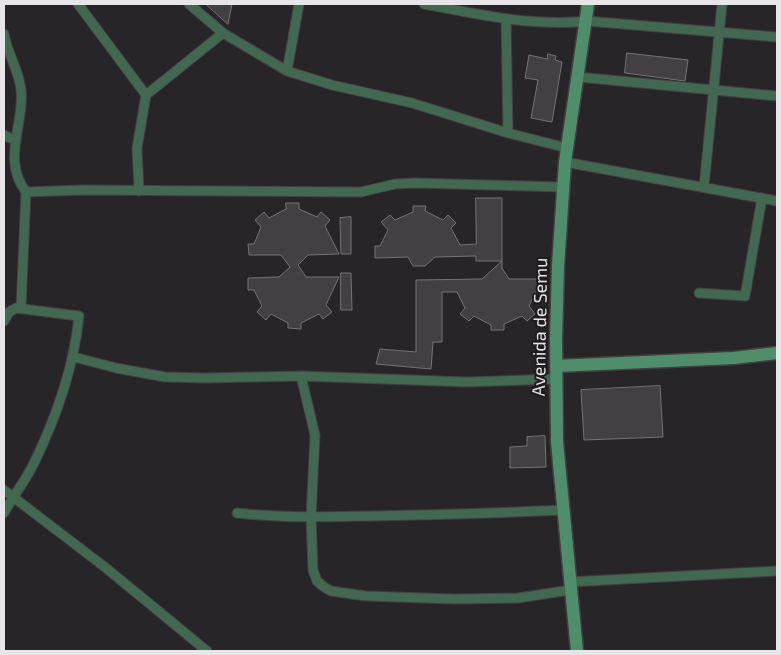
<!DOCTYPE html>
<html>
<head>
<meta charset="utf-8">
<style>
  body { margin:0 }
  #map { position:relative; width:781px; height:655px; overflow:hidden; background:#282528; font-family:"Exo 2",sans-serif }
  canvas { display:block }
  .frame { position:absolute; inset:0; border:5px solid #e7e5e7; pointer-events:none }
</style>
</head>
<body>
<div id="map">
<canvas width="781" height="655"></canvas>
<div class="frame"></div>
</div>
<script>
const ctx = document.querySelector('canvas').getContext('2d');
ctx.lineJoin = 'round';
function fillPath(path, color) { ctx.fillStyle = color; ctx.fill(path, 'evenodd'); }
function stroke(path, color, width, dash) { ctx.strokeStyle = color; ctx.lineWidth = width; ctx.lineCap = dash ? 'butt' : 'round'; ctx.setLineDash(dash || []); ctx.stroke(path); }
function drawText(font, color, halo, rows, align = 'center') {
  ctx.font = font + ' "Exo 2",sans-serif'; ctx.lineWidth = 4; ctx.setLineDash([]); ctx.textBaseline = 'middle'; ctx.strokeStyle = halo; ctx.fillStyle = color; for (const [text, x, y, turn = 0] of rows) {
    ctx.save(); ctx.translate(x, y); ctx.rotate((+turn || 0) * Math.PI / 180); ctx.textAlign = isNaN(turn) ? turn : align; if (halo) ctx.strokeText(text, 0, 0); ctx.fillText(text, 0, 0); ctx.restore();
  }
}
const building = new Path2D(`
  M 206,4 L 232,4 L 228,24 Z
  M 627,53 L 688,60 L 685,81 L 625,73 Z
  M 548,54 L 556,56 L 555,60 L 562,62 L 552,122 L 531,118 L 538,80 L 525,78 L 529,55 L 547,59 Z
  M 476,198 L 502,198 L 502,268 L 509,279 L 542,279 L 542,290 L 537,290 L 529,306 L 535,314 L 527,321 L 522,316 L 504,324 L 504,330 L 491,330 L 491,325 L 474,316 L 469,321 L 460,314 L 465,308 L 457,292 L 442,292 L 442,342 L 433,342 L 431,369 L 376,364 L 380,349 L 416,352 L 416,280 L 482,279 L 502,261 L 476,261 L 476,256 L 435,257 L 425,266 L 413,266 L 408,257 L 375,258 L 375,246 L 380,246 L 388,230 L 381,222 L 390,215 L 395,220 L 413,212 L 413,206 L 426,206 L 425,211 L 443,220 L 448,215 L 456,223 L 451,228 L 460,245 L 476,244 Z
  M 286,203 L 299,203 L 299,209 L 317,217 L 321,212 L 330,220 L 325,226 L 339,254 L 308,255 L 298,265 L 306,277 L 339,277 L 326,305 L 332,312 L 323,319 L 319,314 L 301,323 L 301,329 L 288,328 L 288,323 L 271,314 L 266,320 L 257,312 L 262,306 L 254,290 L 248,290 L 248,278 L 279,277 L 290,267 L 281,255 L 249,255 L 248,244 L 254,244 L 261,227 L 255,220 L 264,212 L 269,218 L 286,209 Z
  M 351,217 L 351,254 L 341,254 L 340,218 Z
  M 341,273 L 351,273 L 352,310 L 341,310 Z
  M 660,386 L 663,437 L 584,440 L 581,390 Z
  M 545,436 L 546,467 L 510,468 L 510,447 L 527,446 L 527,437 Z`);
const street = new Path2D(`
  M 78,4 L 146,95
  M 189,4 L 223,33 L 287,71 L 332,85 L 412,103 L 508,133 L 567,148
  M 424,4 C 477,14 532,27 587,21 L 777,37
  M 506,19 L 508,133
  M 4,34 C 7,53 19,70 21,90 C 25,123 1,159 26,192 L 21,308
  M 287,71 L 299,4
  M 578,77 L 777,96
  M 4,135 L 14,140
  M 565,162 L 777,201
  M 704,187 L 722,4
  M 139,191 L 137,148 L 146,95 L 223,33
  M 26,192 L 82,190 L 361,192 L 395,184 L 416,183 L 563,187
  M 699,293 L 745,296 L 762,198
  M 4,321 L 9,312 L 16,308 L 79,316 C 74,366 56,418 34,463 C 26,480 13,496 4,513
  M 74,357 L 116,368 L 165,377 L 205,378 L 301,376 L 467,382 L 556,379
  M 301,376 L 315,435 L 311,517 L 313,570 L 317,581 L 324,587 L 331,591 L 366,596 L 454,599 L 518,598 L 570,590
  M 4,490 L 106,568 L 207,651
  M 237,513 C 282,518 326,517 371,516 C 435,515 498,513 562,510
  M 569,582 L 777,571`);
const secondary = new Path2D(`
  M 556,366 L 733,358 L 777,353
  M 577,651 L 557,442 L 556,340 L 558,266 L 565,162 L 588,4`);
const streetNames = [
  ["Avenida de Semu",540,327,-89]
];
fillPath(building, '#434043');
stroke(building, '#767275', 1);
stroke(street, '#434043', 11);
stroke(secondary, '#434043', 15);
stroke(street, '#436852', 9);
stroke(secondary, '#508e6b', 12);
drawText('18px', '#e7e5e7', '#1e1c1e', streetNames);
</script>
</body>
</html>
